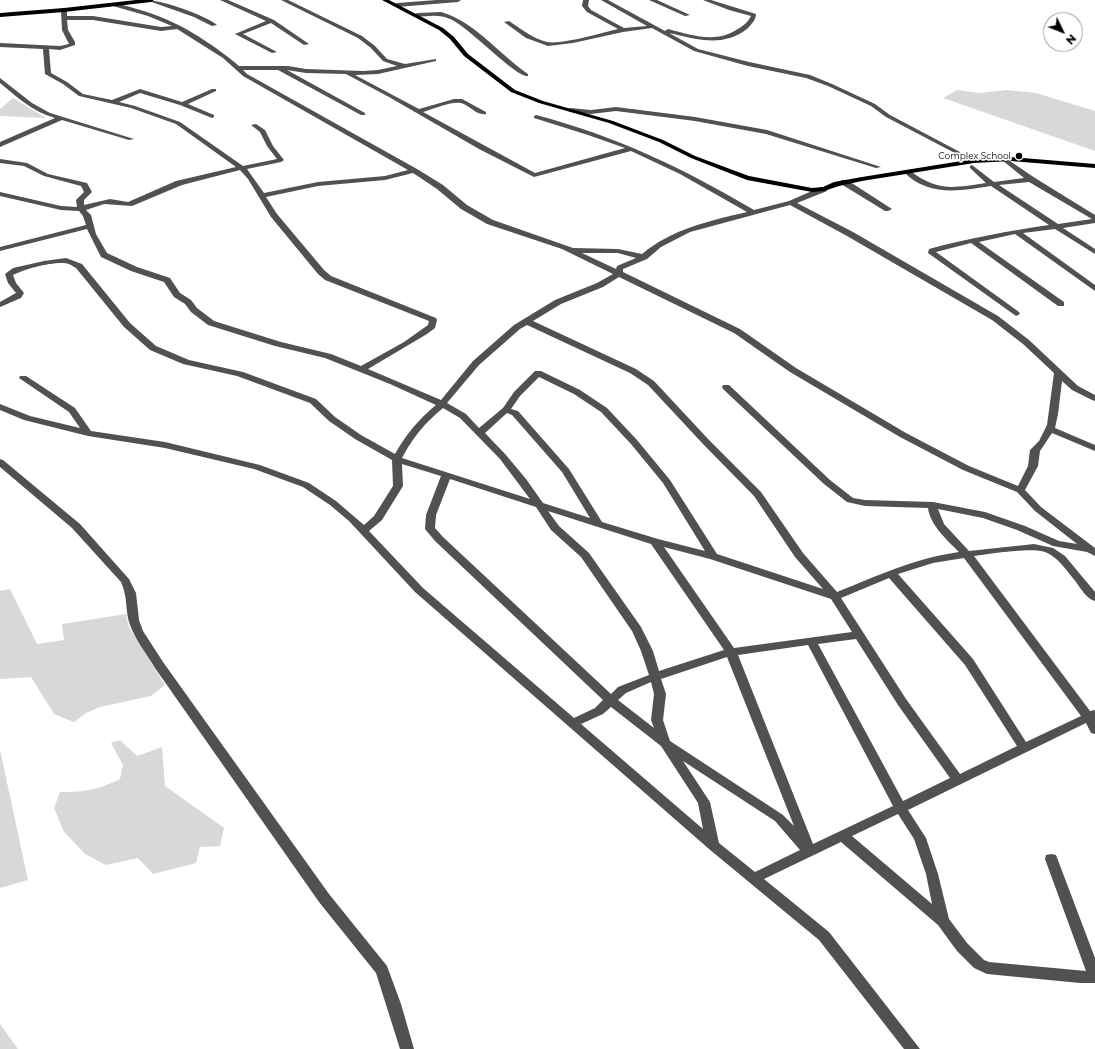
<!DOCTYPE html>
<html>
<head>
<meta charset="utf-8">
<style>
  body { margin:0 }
  #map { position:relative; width:1095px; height:1049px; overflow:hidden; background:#fff; font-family:Montserrat,sans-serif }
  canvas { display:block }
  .north { position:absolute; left:1043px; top:12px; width:40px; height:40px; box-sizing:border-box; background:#fff; border:1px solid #999; border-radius:50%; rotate:133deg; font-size:11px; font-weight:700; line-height:16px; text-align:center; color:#000 }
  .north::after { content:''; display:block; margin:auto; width:14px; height:18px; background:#000; clip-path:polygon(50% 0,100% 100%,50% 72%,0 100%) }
</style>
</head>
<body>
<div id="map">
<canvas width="1095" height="1049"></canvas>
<div class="north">N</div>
</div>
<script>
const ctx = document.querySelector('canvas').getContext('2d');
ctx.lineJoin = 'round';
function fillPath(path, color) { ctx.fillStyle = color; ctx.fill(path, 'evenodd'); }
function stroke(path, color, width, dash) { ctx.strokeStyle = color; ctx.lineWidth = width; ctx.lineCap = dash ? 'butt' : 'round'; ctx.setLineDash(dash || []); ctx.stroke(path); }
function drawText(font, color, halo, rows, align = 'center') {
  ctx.font = font + ' Montserrat,sans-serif'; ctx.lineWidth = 3.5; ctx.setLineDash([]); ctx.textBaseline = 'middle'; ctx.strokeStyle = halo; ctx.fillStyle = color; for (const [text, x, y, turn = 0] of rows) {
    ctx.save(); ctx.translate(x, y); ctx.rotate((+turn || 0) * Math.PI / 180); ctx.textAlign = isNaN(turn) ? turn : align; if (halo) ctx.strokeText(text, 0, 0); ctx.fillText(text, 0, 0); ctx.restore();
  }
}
const green = new Path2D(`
  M 957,90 L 979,93 L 1007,90 L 1036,93 L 1095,111 L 1095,151 L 943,98 Z
  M 13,98 L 46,118 L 0,116 L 0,109 Z
  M 10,589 L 37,644 L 64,640 L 62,624 L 126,614 L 129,627 L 165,685 L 151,696 L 100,707 L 86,713 L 74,722 L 54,714 L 31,677 L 0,679 L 0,591 Z
  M 120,740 L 137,756 L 162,747 L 165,786 L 224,828 L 220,846 L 200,847 L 196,863 L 153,874 L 138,858 L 106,865 L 85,854 L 64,832 L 54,808 L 60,792 C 86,792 97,790 120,779 L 123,765 L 111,743 Z
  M 0,750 L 28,880 L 0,888 Z
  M 0,1024 L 18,1049 L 0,1049 Z`);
const minor = new Path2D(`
  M 146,0 C 162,0 205,15 217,25 L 212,26 L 194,17 Z
  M 220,0 L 228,0 L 274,20 L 309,44 L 304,45 L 271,23 L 243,34 L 277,52 L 272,53 L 235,34 L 266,21 Z
  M 281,0 L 288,0 L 362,36 L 375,46 L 387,59 L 405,64 L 436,59 L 436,61 L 378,74 L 355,75 L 419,109 L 454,99 L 462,99 L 486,112 L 486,114 C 477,116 469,105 461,103 C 452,101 432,109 423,112 L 535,173 L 625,148 L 588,135 L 534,118 L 534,116 L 536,115 C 616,136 683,168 754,210 L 789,201 L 821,187 L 827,187 L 827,191 L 797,203 L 853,232 L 998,316 L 1029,340 L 1078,386 L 1095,395 L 1095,401 L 1092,400 L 1072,390 L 1062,381 L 1058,414 L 1055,428 L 1095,445 L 1095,451 L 1052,433 L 1040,451 L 1038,466 L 1025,490 L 1041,507 L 1095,548 L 1095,556 L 1087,552 L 1053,546 L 1017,530 L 983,518 L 938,509 L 944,524 L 969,551 L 1034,544 L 1053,548 L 1065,556 L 1095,592 L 1095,601 C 1087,599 1081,589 1076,582 C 1067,571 1058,557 1045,552 C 1032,547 989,554 974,556 L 1090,711 L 1095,710 L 1095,734 L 1091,733 L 1086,723 L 908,810 L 926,838 L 938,874 L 949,919 L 967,943 L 984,960 L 989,962 L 1086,971 L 1045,859 L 1046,855 L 1051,854 L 1056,855 L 1095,958 L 1095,983 L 1080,983 L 987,974 L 974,968 L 957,951 L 938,925 L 841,842 L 764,879 L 829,932 L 920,1049 L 904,1049 L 819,940 L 709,849 L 415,592 L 349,521 L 330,505 L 303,487 L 254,469 L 165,448 L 88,436 L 24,420 L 0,410 L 0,404 L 30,416 L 80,428 L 69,412 L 19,378 L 20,376 L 26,376 L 75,408 L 91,431 L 165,442 L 260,465 L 309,483 L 336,501 L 364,525 L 374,516 L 393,486 L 392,460 L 355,439 L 329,421 L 310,403 L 237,376 L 183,364 L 150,350 L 124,327 L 76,268 C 73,266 68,263 64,263 C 51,262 24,269 13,275 L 16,283 L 24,293 L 21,298 L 0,307 L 0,302 L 16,293 L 8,283 L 5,274 L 13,268 L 44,261 L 66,258 L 82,264 L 130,323 L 156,346 L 189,360 L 243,372 L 316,399 L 335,417 L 361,435 L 395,454 C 406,434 419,419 436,405 L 390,384 L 325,358 L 275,346 L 208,325 L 191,312 L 185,304 L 174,297 L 164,282 L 131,271 L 101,257 L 87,229 L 0,251 L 0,247 L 86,225 L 83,216 L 79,211 L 61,210 L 0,196 L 0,192 L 61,206 L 77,207 L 76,200 L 84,192 L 81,186 L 44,176 L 24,166 L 0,163 L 0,159 L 27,163 L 48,174 L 87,183 L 92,192 L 84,200 L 84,205 L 110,199 L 128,202 L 176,181 L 236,167 L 176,124 L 131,108 L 79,96 L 63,84 L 45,74 L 43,49 L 0,47 L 0,43 L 60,46 L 69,44 L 62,30 L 61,12 L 64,10 L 67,12 L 67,16 L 93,16 L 161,27 L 172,26 L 148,16 L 113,6 L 113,4 L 115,3 C 135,8 156,14 174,23 C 194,32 223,52 239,66 L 288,66 L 306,69 L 363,71 L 378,70 L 397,66 L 383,61 L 371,48 L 358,38 ZM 67,20 L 93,20 L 161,31 L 177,29 L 223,58 L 243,76 L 408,170 L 385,176 L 318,182 L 264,193 L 247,169 L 281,162 L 284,160 L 273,146 L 265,130 L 256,124 L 251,125 L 260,132 L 267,146 L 277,159 L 243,166 L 180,122 L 135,106 L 119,102 L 140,93 L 180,105 L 212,118 L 214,117 L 214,115 L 188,104 L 216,91 L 216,89 L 212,89 L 182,102 L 140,89 L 112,100 L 83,94 L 67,82 L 51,73 L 49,49 L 60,50 L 75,45 L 75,42 L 68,30 ZM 243,70 L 278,70 L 361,115 L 365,115 L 365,113 L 287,70 L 306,73 L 346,74 L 389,97 L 479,149 L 534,177 L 631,151 L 680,174 L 747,212 C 709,221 672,229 642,254 L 618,249 L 573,248 L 493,220 L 467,205 L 443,185 L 417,169 L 247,74 ZM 240,170 L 248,179 L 271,217 L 318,274 L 325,280 L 429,321 L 428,325 L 404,342 L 361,366 L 331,354 L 281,342 L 214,321 L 197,308 L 191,300 L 180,293 L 170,278 L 137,267 L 107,253 L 96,234 L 91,215 L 86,210 L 104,204 L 132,206 L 182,185 ZM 413,173 L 437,189 L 461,209 L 487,224 L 562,249 L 613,274 L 597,283 L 555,300 L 514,325 L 473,361 L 441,400 L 368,369 L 427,334 L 435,328 L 437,320 L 436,318 L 331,276 L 324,270 L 277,214 L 266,197 L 318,186 L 385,180 ZM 790,205 L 847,236 L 992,320 L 1023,344 L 1054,373 L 1047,425 L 1039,441 L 1030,450 L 1028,466 L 1018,486 L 969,466 L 906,433 L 796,368 L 740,329 L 623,272 L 623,269 L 647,259 L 661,247 L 690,232 ZM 582,253 L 618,253 L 636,258 L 617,266 L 616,269 ZM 619,277 L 734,333 L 790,372 L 900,437 L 963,470 L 1017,492 L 1035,511 L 1077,544 L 1059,541 L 1025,526 L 985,512 L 933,502 L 865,500 L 853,498 L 830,480 L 729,385 L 723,385 L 722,387 L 723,389 L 824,484 L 847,502 L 865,506 L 928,508 C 930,525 947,540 959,552 C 912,559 880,575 837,592 L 803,553 L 761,492 L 709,440 L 654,381 L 636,369 L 533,321 L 561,304 L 603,287 ZM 527,325 L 630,373 L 648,385 L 703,444 L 754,496 L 795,557 L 823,589 L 717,554 L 670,480 L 637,440 L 607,408 L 580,390 L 541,371 L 535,371 L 514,392 L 503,408 L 479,428 L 466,414 L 447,403 L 479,365 L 520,329 ZM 539,377 L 574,394 L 601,412 L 631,444 L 663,483 L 705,551 L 658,539 L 602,522 L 569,469 L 518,411 L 511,409 L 520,396 ZM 443,408 L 460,418 L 500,459 L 530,499 L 402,458 C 414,436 424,424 443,408 ZM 507,413 L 512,415 L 562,472 L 590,518 L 543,503 L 526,479 L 506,455 L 485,433 ZM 402,464 L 441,476 L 426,515 L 425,529 L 435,541 L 603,700 L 595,708 L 574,718 L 423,588 L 369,531 L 382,520 L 403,486 ZM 450,479 L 536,507 L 551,530 L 581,557 L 632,631 L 641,651 L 649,675 L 618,687 L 611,694 L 443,537 L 435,528 L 436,515 ZM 548,511 L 651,544 L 724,650 L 659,671 L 653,651 L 641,627 L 589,553 L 559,526 ZM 664,547 L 710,559 L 831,599 L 852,632 L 734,648 ZM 964,558 L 1081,716 L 1026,742 L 973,659 L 898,574 L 933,563 ZM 889,578 L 965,665 L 1017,746 L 960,774 L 906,699 L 841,598 ZM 856,639 L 898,705 L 950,778 L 903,801 L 818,644 ZM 808,645 L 893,806 L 813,844 L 738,655 ZM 727,657 L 794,826 L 783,815 L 670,741 L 663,720 L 666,694 L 661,679 ZM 651,682 L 654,694 L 651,720 L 654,728 L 618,700 L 626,693 ZM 611,707 L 661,746 L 698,803 L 703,829 L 581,724 L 603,714 ZM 683,761 L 775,821 L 800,850 L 755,872 L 719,843 L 710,802 ZM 898,814 L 914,839 L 926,874 L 932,904 L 852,836 Z
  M 437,0 L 461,0 L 458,2 L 397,7 L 394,5 L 397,3 Z
  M 583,0 L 589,0 L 588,6 L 591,10 L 624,28 L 647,26 L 601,0 L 608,0 L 665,31 L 668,29 C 692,35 715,44 738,29 C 743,26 748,22 751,16 L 729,10 L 703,0 L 711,0 L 756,14 C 756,20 751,25 747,29 C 722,48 696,39 669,33 L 698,49 L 749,62 L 810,75 L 832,84 L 875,104 L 890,115 L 977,161 L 972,162 L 886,117 L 871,106 L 828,86 L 806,78 L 748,66 L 694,51 L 652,28 L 623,32 L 573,43 L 548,46 L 526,38 L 504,22 L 509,21 C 521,29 532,38 547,42 C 560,45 602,33 618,29 L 587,12 L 582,6 Z
  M 649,0 L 657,0 L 690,15 L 685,16 Z
  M 441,12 C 474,21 500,55 528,74 L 528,76 C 516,78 468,26 450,19 C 440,14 428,16 417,17 L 414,15 L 417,13 Z
  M 0,78 L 32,103 L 50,113 L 134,139 L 129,140 L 62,120 L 0,147 L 0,142 L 55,118 C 33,112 17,97 0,83 Z
  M 616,107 L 695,117 L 767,130 L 881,167 L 876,168 L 766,134 L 695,121 L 616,111 L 591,114 L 570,112 L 567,110 L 570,108 L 591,110 Z
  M 1004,157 L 1035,178 L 1095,215 L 1095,223 L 1063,228 L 1095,249 L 1095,254 L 1055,229 L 1023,233 L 1095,285 L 1095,291 L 1015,234 L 979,242 L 1064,302 L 1064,306 L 1058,306 L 971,243 L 936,252 L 1019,312 L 1020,314 L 1016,316 L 928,253 L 929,249 C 969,238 1009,231 1049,225 L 991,186 C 960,191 927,197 903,171 L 909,170 C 938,192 952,188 986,183 L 970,168 L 970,166 L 972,165 L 994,182 L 1024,178 L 1002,160 L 1002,158 ZM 1029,182 L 1092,219 L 1058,224 L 999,185 Z
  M 841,180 L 847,180 L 892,209 L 888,211 L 885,211 L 841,184 Z
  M 0,459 L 3,460 L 80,524 L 129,579 L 136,593 L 139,620 L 143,631 L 163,662 L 329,894 L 387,966 L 401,1004 L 414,1049 L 400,1049 L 376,973 L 319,902 L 155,668 C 146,653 134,638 129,622 C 125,607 128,598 121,582 L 72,528 L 0,467 Z`);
const major = new Path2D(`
  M 136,0 L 154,0 L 151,2 L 64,12 L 0,17 L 0,13 L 64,8 Z
  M 382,0 L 389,0 L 443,28 L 454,37 L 468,54 L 515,90 L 543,101 L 613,121 L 663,140 L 695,156 L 749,176 L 812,188 L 823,187 L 834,182 L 862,177 L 974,159 L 1011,157 L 1095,164 L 1095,168 L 1011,161 L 974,163 L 862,181 L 839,186 L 824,191 L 812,192 L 747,180 L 691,158 L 659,142 L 609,123 L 539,103 L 511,92 L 464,56 L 450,39 L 439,30 Z`);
const markers = [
  [1019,156,4,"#000"]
];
const farPoinames = [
  ["Complex School",1011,156]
];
fillPath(green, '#d8d8d8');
fillPath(minor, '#515151');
fillPath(major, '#000');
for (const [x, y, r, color] of markers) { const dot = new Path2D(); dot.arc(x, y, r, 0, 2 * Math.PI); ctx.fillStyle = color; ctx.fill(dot); stroke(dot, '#fff', 1.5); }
drawText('9px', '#000', '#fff', farPoinames, 'right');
</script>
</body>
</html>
